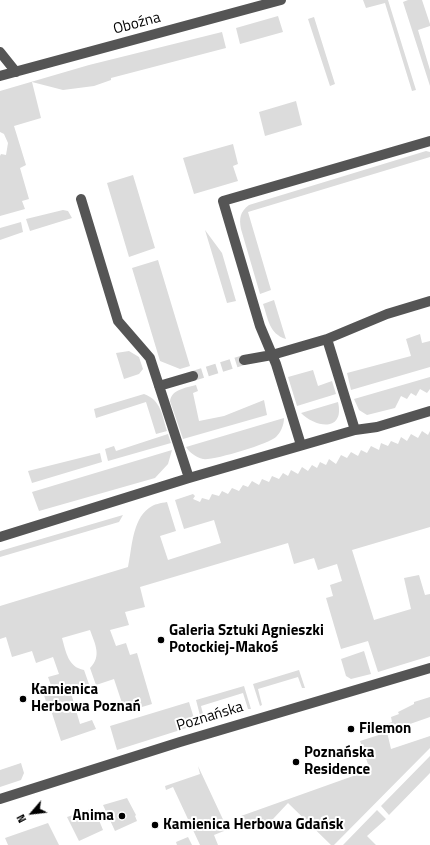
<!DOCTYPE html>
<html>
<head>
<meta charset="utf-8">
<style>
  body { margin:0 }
  #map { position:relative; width:430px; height:845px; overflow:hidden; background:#fff; font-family:"Titillium Web",sans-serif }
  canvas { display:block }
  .north { position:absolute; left:12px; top:793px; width:40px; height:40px; -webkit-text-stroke:3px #fff; paint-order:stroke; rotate:242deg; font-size:11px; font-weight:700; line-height:16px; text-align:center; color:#000 }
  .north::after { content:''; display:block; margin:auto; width:14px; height:18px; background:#000; clip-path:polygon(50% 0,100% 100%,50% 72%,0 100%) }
</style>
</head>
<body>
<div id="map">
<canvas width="430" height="845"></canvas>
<div class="north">N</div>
</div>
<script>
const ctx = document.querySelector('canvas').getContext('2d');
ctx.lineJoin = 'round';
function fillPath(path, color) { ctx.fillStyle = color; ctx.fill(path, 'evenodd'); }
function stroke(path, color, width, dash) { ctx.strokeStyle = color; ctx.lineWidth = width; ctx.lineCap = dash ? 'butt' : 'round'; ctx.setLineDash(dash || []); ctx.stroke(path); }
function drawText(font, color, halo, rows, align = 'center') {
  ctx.font = font + ' "Titillium Web",sans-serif'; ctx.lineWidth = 4; ctx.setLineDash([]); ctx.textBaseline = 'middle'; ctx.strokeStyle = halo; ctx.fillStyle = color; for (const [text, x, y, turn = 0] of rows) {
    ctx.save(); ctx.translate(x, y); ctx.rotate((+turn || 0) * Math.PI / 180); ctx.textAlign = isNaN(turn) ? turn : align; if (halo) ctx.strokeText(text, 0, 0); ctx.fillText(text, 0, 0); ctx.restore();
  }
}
const green = new Path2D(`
  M 363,0 L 388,0 L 416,90 L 412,91 L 385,3 L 366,8 Z
  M 408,0 L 422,0 L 430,24 L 430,26 L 418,30 L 430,70 L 430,86 L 403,2 Z
  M 278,16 L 283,32 L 240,44 L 236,28 Z
  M 314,17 L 335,84 L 330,86 L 308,19 Z
  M 222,32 L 226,48 L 111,78 L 111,80 L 94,86 L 63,90 L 32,82 L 41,118 L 14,126 L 26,165 L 20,168 L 29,199 L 22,201 L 25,209 L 0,216 L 0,156 L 1,154 L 6,155 L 8,143 L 4,134 L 0,132 L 0,91 L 89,65 Z
  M 296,101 L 302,125 L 265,136 L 259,112 Z
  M 233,144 L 238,164 L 233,166 L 238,181 L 194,194 L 183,158 Z
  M 426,151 L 430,152 L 430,157 L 248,212 L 271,290 L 260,294 L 241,229 C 239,218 240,212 249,205 Z
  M 133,175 L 155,248 L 129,257 L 107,183 Z
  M 63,210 L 68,211 L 72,218 L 30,231 L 26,219 Z
  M 21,222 L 23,232 L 0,240 L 0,228 Z
  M 205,230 L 222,253 L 236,301 L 227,303 Z
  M 158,260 L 190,366 L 180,369 L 160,361 L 132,268 Z
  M 274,300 L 285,336 L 286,339 C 269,334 268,318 263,304 Z
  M 420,334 L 422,343 L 430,341 L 430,367 L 351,390 L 347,373 L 411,356 L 406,339 Z
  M 129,351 L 139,357 L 143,369 L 139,374 L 124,379 L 116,353 Z
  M 313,370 L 318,386 L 332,381 L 336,394 L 297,406 L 288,377 Z
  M 430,377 L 430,389 L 427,393 L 420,389 L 416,396 L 411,393 L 407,399 L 401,396 L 395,408 L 367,415 L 359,410 L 354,399 Z
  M 196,385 L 198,391 L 193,393 L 199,421 L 224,416 L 264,400 L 267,415 L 183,439 L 170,401 C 172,389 186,388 196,385 Z
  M 144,394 C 161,400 162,415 167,431 L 156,434 L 146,402 L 96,418 L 94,409 Z
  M 338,402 C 345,432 316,428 301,413 Z
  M 284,418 C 284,425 281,432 276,437 C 269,444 212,461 203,459 C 196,457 190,453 186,447 Z
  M 422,431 L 428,435 L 430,431 L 430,527 L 352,550 L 374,620 L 411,609 L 404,578 L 419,575 L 425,595 L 430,594 L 430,656 L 378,672 L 368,641 L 341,649 L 326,598 L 333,596 L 330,585 L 342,581 L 337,564 L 318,570 L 314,558 L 294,564 L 288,543 L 140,587 L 145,607 L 125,612 L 129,625 L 110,630 L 116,646 L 126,643 L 130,655 L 137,653 L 152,704 L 125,712 L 114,679 L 96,685 L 90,668 C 102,656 95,644 90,630 L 62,638 C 66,652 68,667 84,670 L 90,687 L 71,693 L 80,724 L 92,720 L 96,729 L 61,741 L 50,707 L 48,708 L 43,692 L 52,688 L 48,677 L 59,674 L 53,657 L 36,663 L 32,651 L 12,657 L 6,637 L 0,639 L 0,606 L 128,567 C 132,549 132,520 149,508 C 154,504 161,503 167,502 L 176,531 L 160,536 L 168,560 L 221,543 L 214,520 L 184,529 L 175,500 L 193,494 L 195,496 L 193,499 L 200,502 L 202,498 L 209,500 L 212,494 L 219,496 L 222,491 L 228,494 L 232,488 L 239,491 L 243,485 L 248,487 L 252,481 L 259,485 L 262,479 L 269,482 L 272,476 L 279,479 L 283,473 L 288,476 L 291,470 L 298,474 L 302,467 L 308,471 L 312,465 L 317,468 L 320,462 L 326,465 L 329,459 L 336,464 L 341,455 L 347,458 L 351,452 L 358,456 L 361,450 L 367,453 L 371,446 L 379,450 L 381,443 L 388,446 L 391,441 L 398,444 L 401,437 L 407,441 L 411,434 L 418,438 Z
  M 168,434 L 171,443 L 108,461 L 105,449 L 114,446 L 116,451 Z
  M 172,450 L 168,464 L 155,478 L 39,511 L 32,492 Z
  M 100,453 L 102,462 L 32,483 L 28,471 Z
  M 123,515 L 119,522 L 0,557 L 0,551 Z
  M 364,651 L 371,674 L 351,679 L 346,676 L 341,659 Z
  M 299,670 L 305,688 L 302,688 L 298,677 L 258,689 L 262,705 L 260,706 L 253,684 Z
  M 244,686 L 251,709 L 248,709 L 243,693 L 201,706 L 205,722 L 202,723 L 196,700 Z
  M 430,697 L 430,717 L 387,732 L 391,749 L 430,736 L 430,748 L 334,845 L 331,845 L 288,803 L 273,819 L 254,828 L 241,816 L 370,770 L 360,741 L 385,733 L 383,725 L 392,722 L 391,717 L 399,714 L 398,712 L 414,704 L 414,702 Z
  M 189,702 L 196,725 L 117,750 L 110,726 Z
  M 430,756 L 430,773 L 389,815 L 381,806 Z
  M 21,763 L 24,773 L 21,780 L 0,787 L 0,770 Z
  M 198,766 L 227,828 L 229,829 L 214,835 L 218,845 L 200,845 L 173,787 L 166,790 L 165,786 L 200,774 Z
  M 127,798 L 136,815 L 135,816 L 137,821 L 115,831 L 103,805 Z
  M 94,808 L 103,830 L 79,841 L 67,817 Z
  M 377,810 L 386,819 L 367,836 L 376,845 L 343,845 Z
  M 48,823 L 59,845 L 8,845 L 5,838 Z
  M 188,837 L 192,845 L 177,845 L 176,842 Z`);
const minorTunnel = new Path2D(`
  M 193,376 L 244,360`);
const minor = new Path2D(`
  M 0,52 L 16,72
  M 0,76 L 281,0
  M 81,199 L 118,321 L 150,358 L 189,478
  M 327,339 L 355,430
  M 244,360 L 272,355 L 327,339 L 387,314 L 430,301
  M 159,386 L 193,376
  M 301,445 L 276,364 L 260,326 L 223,201 L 430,141
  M 0,537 L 189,478 L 355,430 L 377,427 L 430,411
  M 0,799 L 180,742 L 430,668`);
const markers = [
  [161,640,4,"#000"],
  [23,699,4,"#000"],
  [351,729,4,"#000"],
  [296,762,4,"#000"],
  [122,816,4,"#000"],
  [155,825,4,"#000"]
];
const streetNames = [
  ["Oboźna",137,24,-15],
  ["Poznańska",210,717,-17]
];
const poiNames = [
  ["Galeria Sztuki Agnieszki",169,631],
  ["Potockiej-Makoś",169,648],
  ["Kamienica",31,690],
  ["Herbowa Poznań",31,707],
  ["Filemon",359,729],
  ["Poznańska",304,753],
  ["Residence",304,770],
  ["Anima",114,816,"right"],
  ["Kamienica Herbowa Gdańsk",163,825]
];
fillPath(green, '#dcdcdc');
stroke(minorTunnel, '#d9d9d9', 10, [10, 5]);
stroke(minor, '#555', 10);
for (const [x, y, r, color] of markers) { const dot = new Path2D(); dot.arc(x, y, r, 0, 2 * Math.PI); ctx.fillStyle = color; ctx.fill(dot); stroke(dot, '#fff', 1.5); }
drawText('15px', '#000', '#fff', streetNames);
drawText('bold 15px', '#000', '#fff', poiNames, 'left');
</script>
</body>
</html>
